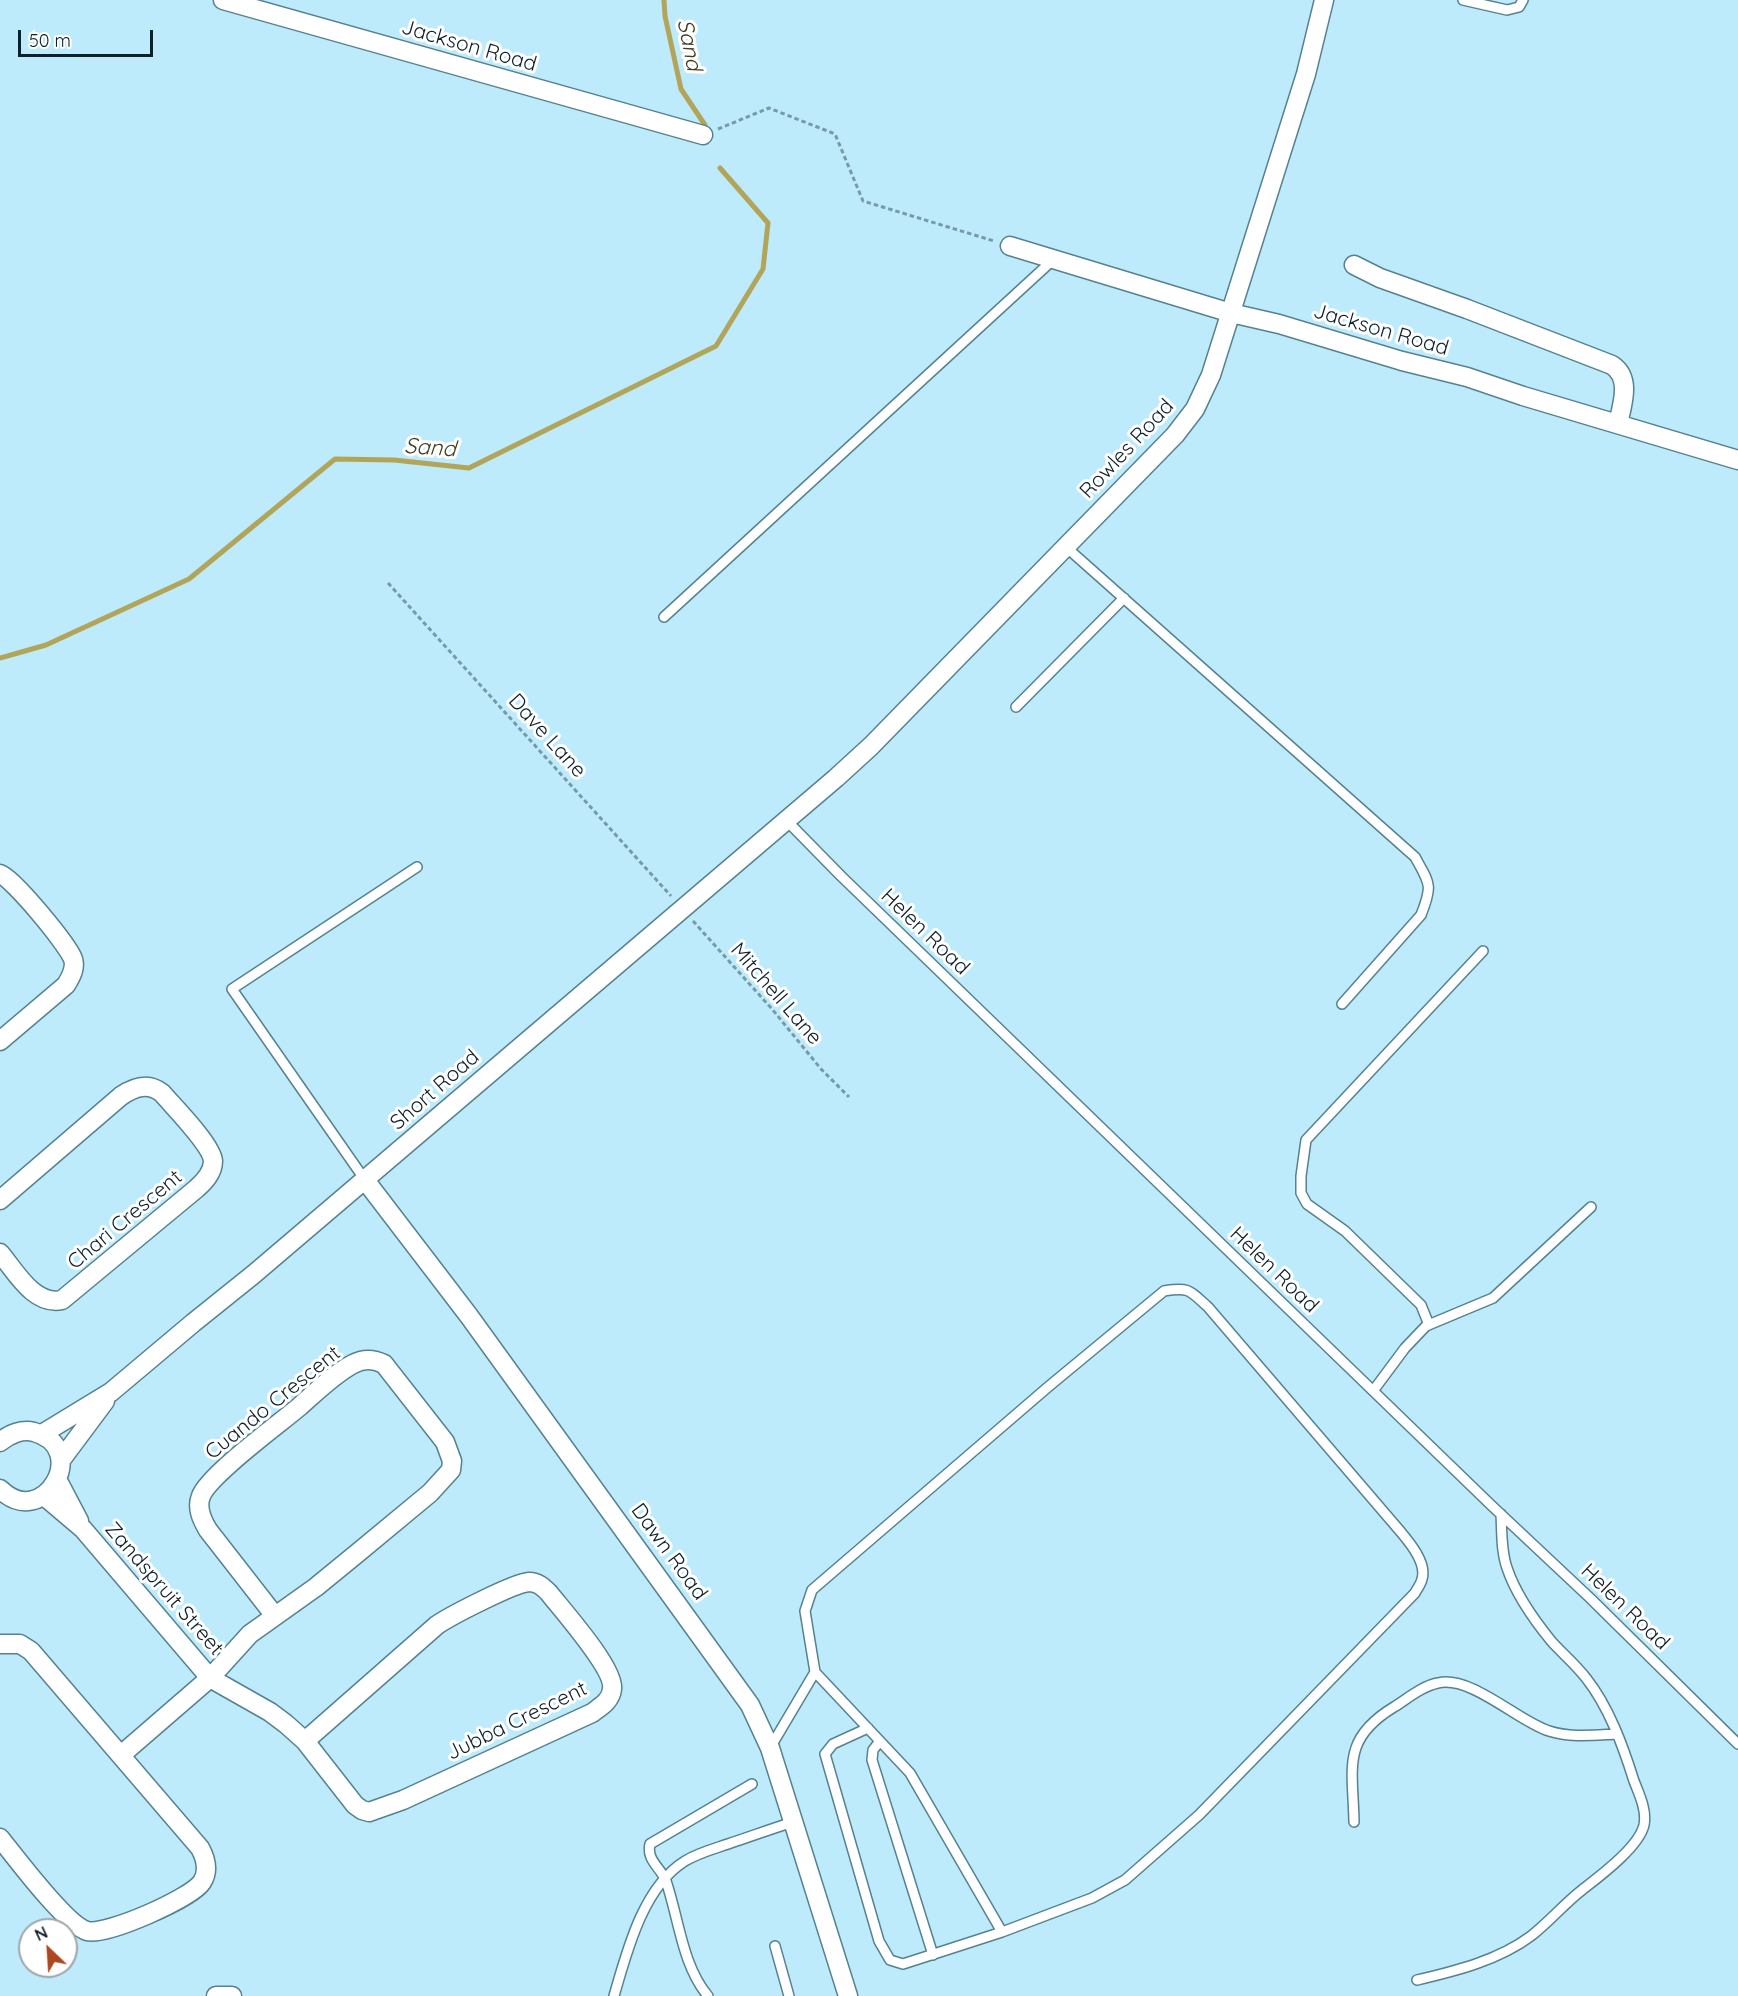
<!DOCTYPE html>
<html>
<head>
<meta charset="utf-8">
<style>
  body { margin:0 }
  #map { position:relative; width:1738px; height:1996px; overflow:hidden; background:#bdebfb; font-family:Quicksand,sans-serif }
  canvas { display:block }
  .north { position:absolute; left:18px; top:1918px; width:60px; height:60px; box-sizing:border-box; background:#fff; border:2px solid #9fa6a9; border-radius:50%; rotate:335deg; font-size:16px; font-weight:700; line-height:24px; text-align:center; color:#0f2127 }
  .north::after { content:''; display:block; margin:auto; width:21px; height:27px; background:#ad471f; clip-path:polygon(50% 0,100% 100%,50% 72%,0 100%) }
  .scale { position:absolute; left:18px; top:30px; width:135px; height:27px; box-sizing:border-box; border:3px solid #0f2127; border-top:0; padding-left:8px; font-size:18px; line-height:21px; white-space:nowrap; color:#0f2127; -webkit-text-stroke:4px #fff; paint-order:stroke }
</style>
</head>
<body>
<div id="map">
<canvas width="1738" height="1996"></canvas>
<div class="north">N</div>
<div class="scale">50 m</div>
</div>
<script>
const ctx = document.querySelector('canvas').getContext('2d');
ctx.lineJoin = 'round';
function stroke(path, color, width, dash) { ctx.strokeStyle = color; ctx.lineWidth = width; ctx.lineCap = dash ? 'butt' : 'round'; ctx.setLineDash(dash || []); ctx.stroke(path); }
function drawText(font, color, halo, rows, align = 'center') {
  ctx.font = font + ' Quicksand,sans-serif'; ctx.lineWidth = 6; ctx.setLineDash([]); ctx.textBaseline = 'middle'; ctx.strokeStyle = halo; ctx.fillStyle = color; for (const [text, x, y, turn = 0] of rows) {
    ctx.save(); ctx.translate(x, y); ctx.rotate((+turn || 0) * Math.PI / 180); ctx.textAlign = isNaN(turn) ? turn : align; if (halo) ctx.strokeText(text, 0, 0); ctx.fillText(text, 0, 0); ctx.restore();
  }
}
const stream = new Path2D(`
  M 664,0 L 665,16 L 681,89 L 705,125
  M 0,658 L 46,645 L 189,579 L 335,459 L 394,460 L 469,468 L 716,346 L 763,269 L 768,223 L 720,168`);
const path = new Path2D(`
  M 718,129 L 769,108 L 835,134 L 863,201 L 994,241
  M 388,583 L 671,896
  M 693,921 L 772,1009 L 821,1069 L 849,1097`);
const lane = new Path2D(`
  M 1463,0 L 1507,10 L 1519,7 L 1523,0
  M 1066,547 L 1415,857 C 1430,884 1433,885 1421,915 L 1342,1004
  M 664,617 L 1054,259
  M 1016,707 L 1124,598
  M 787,821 L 841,876 L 1491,1505 L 1590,1598 L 1738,1744
  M 365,1180 L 232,989 L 417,867
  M 1429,1325 L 1421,1305 L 1345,1231 L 1307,1204 L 1301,1193 L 1301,1176 L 1306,1140 L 1483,951
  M 1373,1391 L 1405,1348 L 1426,1326 L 1493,1298 L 1591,1207
  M 868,1728 L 833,1744 L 825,1754 L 879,1941 L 890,1960 L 903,1964 L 1002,1932
  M 880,1741 L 873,1750 L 872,1760 L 933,1955
  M 770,1748 L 815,1672 L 805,1611 L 812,1590 L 1048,1387 L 1164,1291 C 1190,1287 1189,1290 1208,1307 L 1400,1531 C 1410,1543 1427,1563 1422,1579 C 1421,1584 1417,1589 1415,1593 L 1199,1815 L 1125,1880 L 1092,1898 L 1002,1932 L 910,1773 L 815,1672
  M 1354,1822 C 1353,1768 1341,1739 1394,1707 C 1407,1699 1422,1686 1438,1683 C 1471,1675 1519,1722 1549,1731 C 1570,1738 1595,1735 1617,1734
  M 775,1946 L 789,1996
  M 1417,1980 C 1456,1971 1499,1960 1531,1936 C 1549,1922 1564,1904 1582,1890 C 1600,1876 1639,1847 1644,1825 C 1647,1810 1639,1794 1634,1781 C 1623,1746 1609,1707 1586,1678 C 1576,1665 1563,1654 1552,1642 C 1534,1620 1516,1595 1507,1568 C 1501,1551 1502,1532 1501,1514
  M 614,1996 C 627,1951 643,1887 685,1861 C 698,1853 713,1849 728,1844 C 749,1837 771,1829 793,1822
  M 708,1996 C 682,1965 679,1919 666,1881 C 661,1868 646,1860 650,1844 L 752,1784`);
const street = new Path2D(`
  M 223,0 L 703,135
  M 1010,246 L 1231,313 L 1279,324 L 1402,361 L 1467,377 L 1523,396 L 1738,460
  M 1354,265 L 1380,278 L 1467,309 L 1612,365 C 1632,378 1622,405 1618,424
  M 0,874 C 13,878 68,945 73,959 C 76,968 71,977 66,985 L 0,1041
  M 365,1180 L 469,1316 L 750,1705 L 770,1748 L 848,1996
  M 0,1200 L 121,1096 C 134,1087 148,1082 162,1093 C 173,1106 212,1145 213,1161 C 213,1173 204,1182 196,1189 L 62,1300 C 34,1306 16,1272 0,1253
  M 42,1434 L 111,1392 L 193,1323 L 254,1274 L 836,778 L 871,746 L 1175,435 L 1195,409 L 1211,375 L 1306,74 L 1324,0
  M 0,1442 C 9,1434 22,1429 34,1432 C 92,1448 43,1532 0,1489
  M 61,1460 L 105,1401
  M 58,1481 L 79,1521
  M 44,1496 L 83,1529 L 210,1678 L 270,1712 L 286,1724 L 305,1741 L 355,1805 L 362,1810 L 369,1812 L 403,1800 L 592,1713 C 600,1707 611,1701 612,1689 C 615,1669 563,1611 549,1593 C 543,1587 538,1582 529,1582 C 514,1583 452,1615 437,1625 L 305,1741
  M 0,1644 L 20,1644 L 31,1651 L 200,1848 C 206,1859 209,1871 202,1882 C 192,1898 106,1936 87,1931 C 66,1925 16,1858 0,1838
  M 121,1755 L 210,1678 L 250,1634 L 316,1587 L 360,1551 L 430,1493 L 451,1470 L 452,1461 L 445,1442 L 384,1364 C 374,1359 364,1358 353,1364 C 334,1374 316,1392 299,1407 C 279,1424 209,1475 201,1496 C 196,1508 202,1520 208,1530 L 275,1616
  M 216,1996 L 232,1996`);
const streetNames = [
  ["Jackson Road",469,46,16],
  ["Jackson Road",1381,330,16],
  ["Rowles Road",1127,449,-47],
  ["Dave Lane",547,736,48],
  ["Helen Road",925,932,44],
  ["Mitchell Lane",776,994,49],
  ["Short Road",435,1090,-41],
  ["Chari Crescent",125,1220,-40],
  ["Helen Road",1274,1270,44],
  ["Cuando Crescent",273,1403,-39],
  ["Dawn Road",669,1552,54],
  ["Zandspruit Street",164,1589,49],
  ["Helen Road",1625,1607,44],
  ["Jubba Crescent",517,1721,-26]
];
const waterNames = [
  ["Sand",689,45,79],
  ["Sand",430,448,4]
];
stroke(stream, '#b2a559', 5);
stroke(lane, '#56828f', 12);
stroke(street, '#56828f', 21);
stroke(path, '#779aa6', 3, [4.5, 3]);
stroke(lane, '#fff', 9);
stroke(street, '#fff', 18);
drawText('21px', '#0f2127', '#fff', streetNames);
drawText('italic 22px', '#433d1c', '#fff', waterNames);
</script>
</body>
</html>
